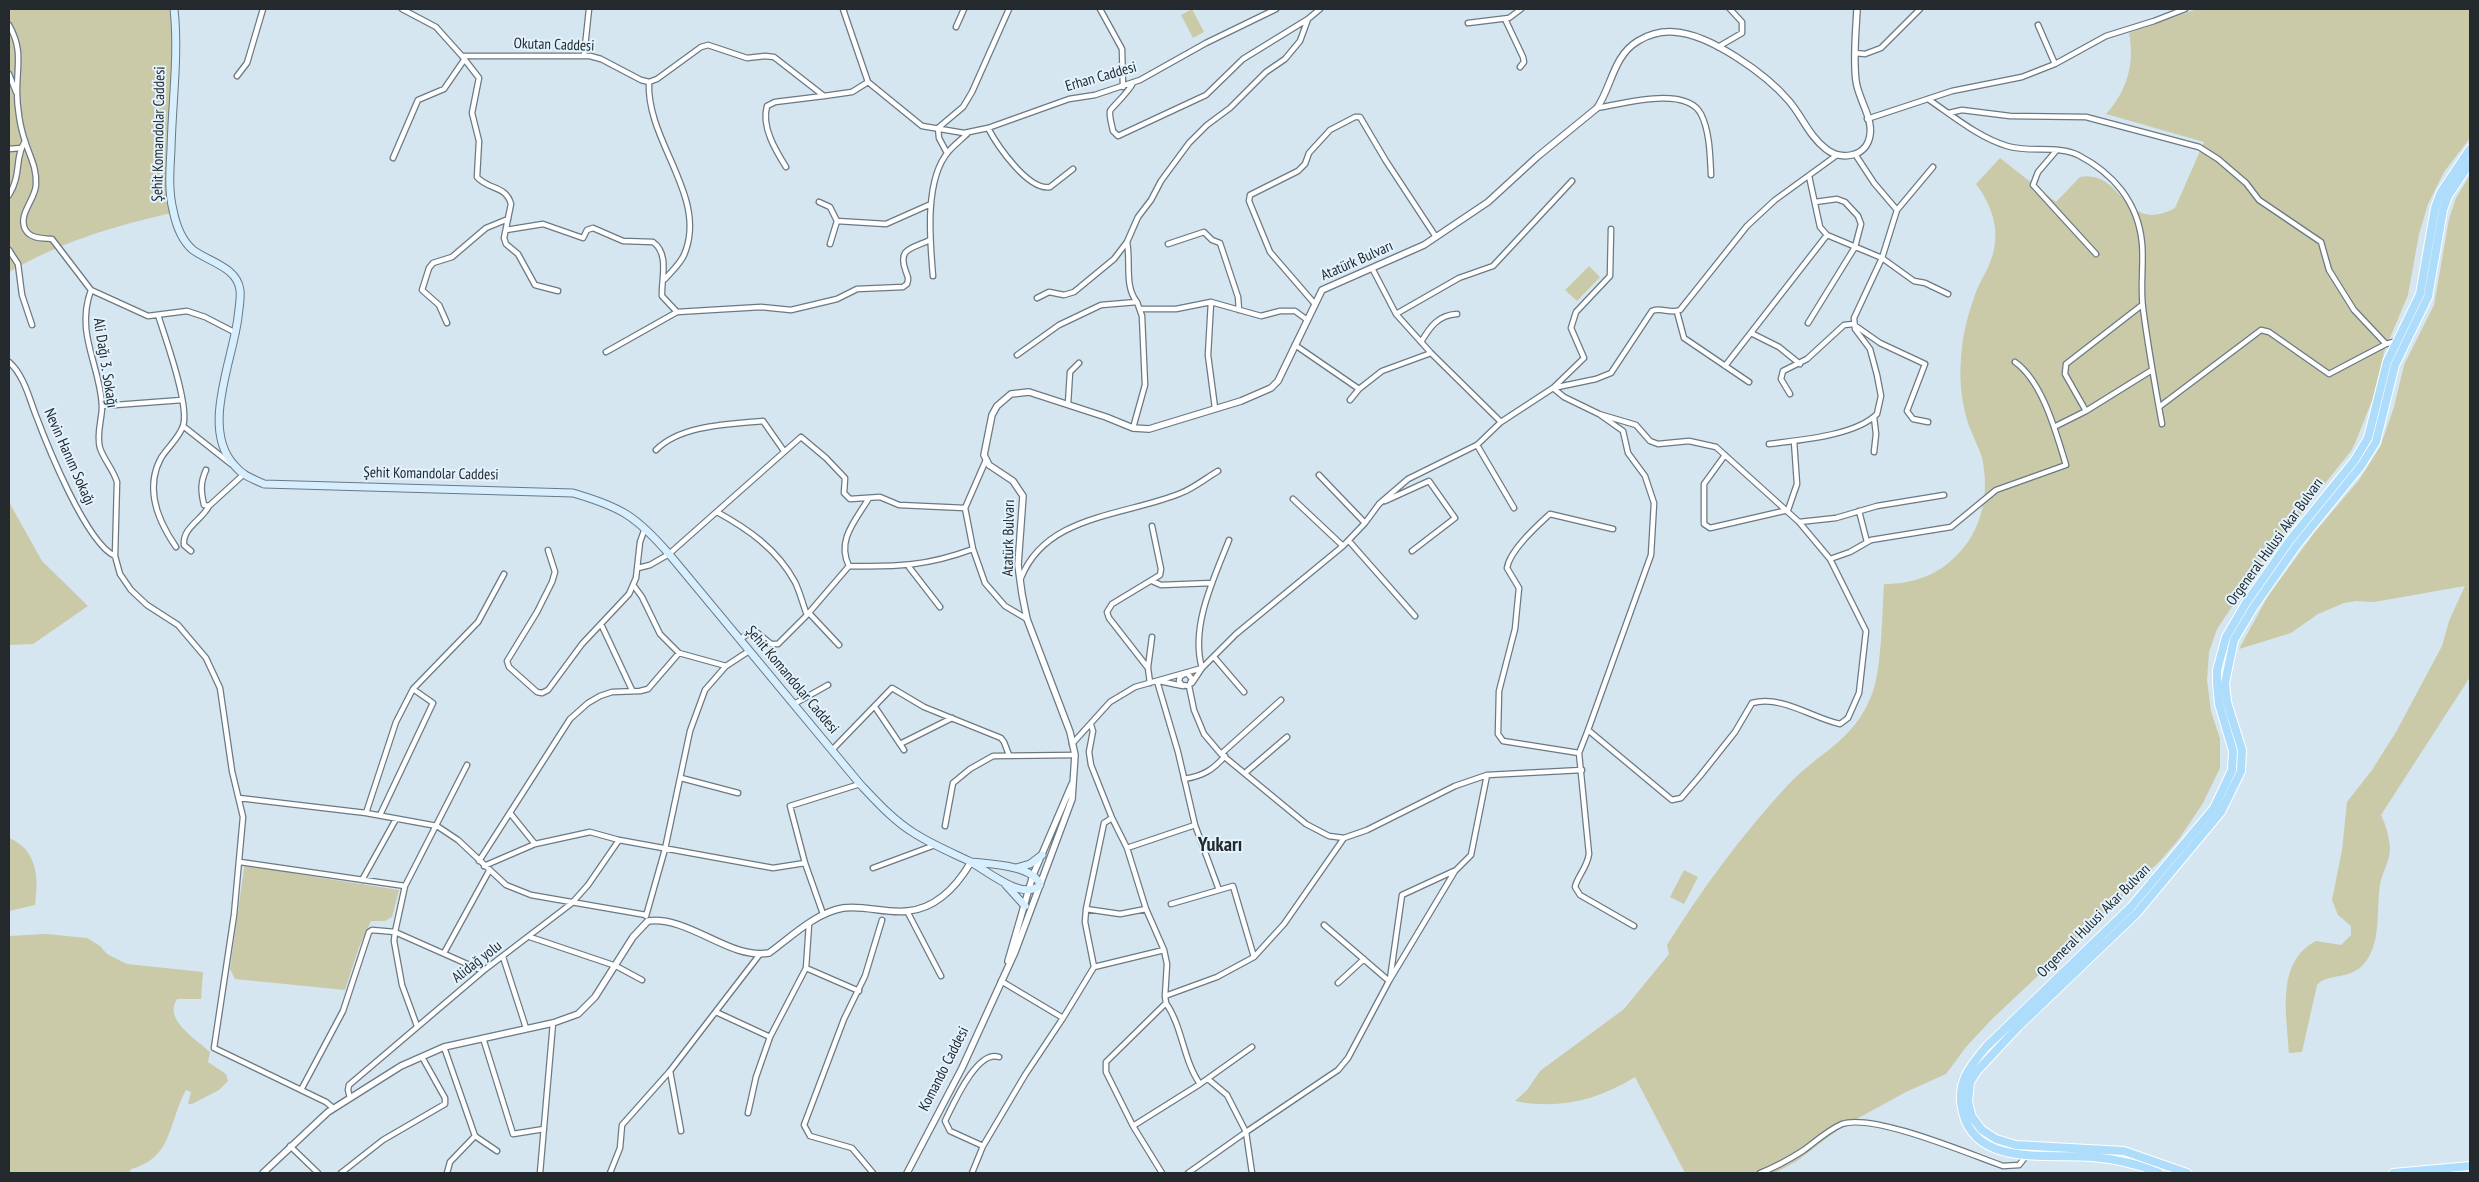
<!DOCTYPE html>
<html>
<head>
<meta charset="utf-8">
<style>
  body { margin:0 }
  #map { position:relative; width:2479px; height:1182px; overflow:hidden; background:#d5e6f1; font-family:"PT Sans Narrow",sans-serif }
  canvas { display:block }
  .frame { position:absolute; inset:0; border:10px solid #23292d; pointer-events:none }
</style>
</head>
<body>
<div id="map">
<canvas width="2479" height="1182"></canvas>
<div class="frame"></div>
</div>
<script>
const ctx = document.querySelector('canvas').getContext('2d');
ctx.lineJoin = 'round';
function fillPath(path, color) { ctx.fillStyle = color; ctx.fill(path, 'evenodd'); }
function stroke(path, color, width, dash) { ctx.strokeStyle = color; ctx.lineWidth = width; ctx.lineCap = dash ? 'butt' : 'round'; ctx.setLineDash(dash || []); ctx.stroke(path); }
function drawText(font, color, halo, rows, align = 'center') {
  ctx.font = font + ' "PT Sans Narrow",sans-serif'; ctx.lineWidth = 4; ctx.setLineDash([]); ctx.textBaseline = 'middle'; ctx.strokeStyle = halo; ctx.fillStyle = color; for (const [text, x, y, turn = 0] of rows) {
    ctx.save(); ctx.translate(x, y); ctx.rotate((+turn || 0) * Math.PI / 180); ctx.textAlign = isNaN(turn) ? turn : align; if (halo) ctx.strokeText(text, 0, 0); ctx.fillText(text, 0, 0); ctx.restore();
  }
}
const green = new Path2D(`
  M 9,9 L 174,9 L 171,213 C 112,227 62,241 9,272 Z
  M 1192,9 L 1204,32 L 1193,38 L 1181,15 Z
  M 2197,9 L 2470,9 L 2470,138 L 2444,172 L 2428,204 L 2419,234 L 2408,295 L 2384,352 L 2375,393 L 2356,441 L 2351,451 L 2260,565 L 2217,629 L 2209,652 L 2207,680 L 2211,711 L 2220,739 L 2220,768 L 2203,803 L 2179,839 L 2160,861 L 1991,1020 L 1966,1047 L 1946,1074 L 1906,1092 L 1840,1128 L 1797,1161 L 1775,1173 L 1685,1173 L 1635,1077 C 1598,1100 1558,1110 1515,1101 L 1527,1090 L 1540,1071 L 1624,1009 L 1669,954 L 1667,945 C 1702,889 1741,836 1786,787 C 1818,752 1854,742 1872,694 C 1882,669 1882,613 1884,584 C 1911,584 1937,576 1956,556 C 1982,531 1990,493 1982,458 C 1979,447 1973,437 1969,426 C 1962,405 1959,382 1961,359 C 1962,336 1968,314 1976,292 C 1979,283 1985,275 1989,265 C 2002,236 1994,208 1976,184 L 2000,158 L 2056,202 L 2080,177 C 2124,169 2123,236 2175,208 L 2204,142 L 2106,114 C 2127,91 2135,64 2129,33 Z
  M 2470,175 L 2470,677 L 2381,815 C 2386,825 2389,836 2390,848 C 2390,862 2382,872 2380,885 C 2376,911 2382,946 2362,966 C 2347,980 2328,973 2317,985 L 2302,1052 L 2289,1053 C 2287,1016 2275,962 2316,941 L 2341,945 L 2351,935 L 2351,926 L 2338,915 L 2332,900 L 2342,850 L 2347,802 L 2372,770 L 2396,732 L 2442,646 L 2449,621 L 2465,586 L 2374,602 L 2356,601 L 2344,603 L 2318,614 L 2291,633 L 2239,649 L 2268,596 L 2314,533 L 2359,480 L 2380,447 L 2394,407 L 2404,365 L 2434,305 L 2449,219 L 2456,198 Z
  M 1589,266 L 1600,277 L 1577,301 L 1565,290 Z
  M 9,502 L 42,561 L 88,606 L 33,644 L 9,645 Z
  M 9,838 C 37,849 39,878 35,905 L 9,911 Z
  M 245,861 L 297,874 L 399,890 L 392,917 L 385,921 L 371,921 L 359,947 L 345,990 L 235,979 L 230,969 Z
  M 1684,870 L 1698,877 L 1684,904 L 1670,897 Z
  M 46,934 L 87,938 L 100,946 L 107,954 L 127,964 L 203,972 L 201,999 L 177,999 C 163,1020 196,1039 210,1052 L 208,1062 L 226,1074 L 228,1081 L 219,1090 L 192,1104 L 188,1104 L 191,1092 L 186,1090 C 168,1123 173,1158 131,1169 L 129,1173 L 9,1173 L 9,936 Z`);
const minor = new Path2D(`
  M 402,9 L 436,27 L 462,56 L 590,56 L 601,59 L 641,80 L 649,82 L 657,79 L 701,47 L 708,45 L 747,58 L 765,56 L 774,57 L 824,96 L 852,92 L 868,82
  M 843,9 L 868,82 L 922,126 L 964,133 L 988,128 L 1069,99 L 1095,95 L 1140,80 L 1206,43 L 1276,9
  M 1100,9 L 1122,49 L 1123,87
  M 1505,19 L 1523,57 L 1524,62 L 1520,67
  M 1468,23 L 1509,18 L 1521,9
  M 9,25 C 23,50 17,64 17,92 C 17,106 20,127 25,141 C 30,157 37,168 36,185 C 35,200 18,214 25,229 C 30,239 42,238 52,239 L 91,290 L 148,316 L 187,311 L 205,317 L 236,333
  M 2038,25 L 2055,64
  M 956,27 L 964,9
  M 1718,47 L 1742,33 L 1742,22 L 1730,9
  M 1855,53 L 1865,54 L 1881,48 L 1920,9
  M 462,56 L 479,78 L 472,113 L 479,141 L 477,177 C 488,190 506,185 511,204 L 504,238 L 506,244 L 518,254 L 535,285 L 558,291
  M 584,56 L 589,9
  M 9,74 L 16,92
  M 237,76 L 247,63 L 263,9
  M 649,82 C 646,142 709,197 684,255 C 680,264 671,272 665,279
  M 1133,83 C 1128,93 1112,107 1110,111 C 1109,117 1112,125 1113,131 L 1118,136 L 1206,95 L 1243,59 L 1308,19 L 1320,9
  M 1928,99 C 1953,116 1978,137 2007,146 C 2028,153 2059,145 2078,155 C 2113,173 2138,202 2142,243 C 2144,264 2140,286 2143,308 C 2148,347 2155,386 2162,424
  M 1597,108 C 1622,104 1686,85 1701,114 C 1710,132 1710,156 1711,175
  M 1949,113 L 1962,110 L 2010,116 L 2086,117 L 2199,147 L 2218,159 L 2246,183 L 2259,200 L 2321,242 L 2329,270 L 2354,310 L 2386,344
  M 1867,119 L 1952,91 L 2022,77 L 2055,64 L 2106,36 L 2154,21 L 2185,9
  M 988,128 C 997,145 1028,191 1050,187 L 1073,169
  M 9,149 L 21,148
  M 2056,151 L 2038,172 L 2033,185 L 2096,254
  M 947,153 L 939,138 L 938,128 L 963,107 L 972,92 L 1009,9
  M 1855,154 L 1874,183 L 1897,210
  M 393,158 L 418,100 L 444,89 L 464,60
  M 786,167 C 776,151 761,127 767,106 L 775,102 L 824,96
  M 1809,176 L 1820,227 L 1827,235 L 1882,258 L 1914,281 L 1925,283 L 1948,294
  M 9,195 C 22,174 14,159 25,141
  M 819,202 L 830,207 L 837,221 L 886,224 L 931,204
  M 1611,229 L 1610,276 L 1576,312 L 1571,328 L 1584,358 L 1553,388 L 1564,397 L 1599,414 L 1636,425 L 1650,441 L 1658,444 L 1689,441 L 1716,447 L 1799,522 L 1836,518 L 1877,506 L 1944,495
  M 506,230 L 543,224 L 583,238 L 587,230 L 593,228 L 623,241 L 653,242 C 670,254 661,280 662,296 L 677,312 L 761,307 L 791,310 L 837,299 L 857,289 L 903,287 L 907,284 C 909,279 908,277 906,272 C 897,248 911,249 930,240
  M 1127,242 C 1131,263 1124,286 1137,302
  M 830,244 L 837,221
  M 1168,244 L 1204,232 L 1212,240 L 1220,243 L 1238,297 L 1239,310
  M 9,250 L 18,264 L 22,295 L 32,325
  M 1372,268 L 1396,314 L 1431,353 L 1501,422
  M 933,276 C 930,241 924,179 949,151 C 954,145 962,139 968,133
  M 91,290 C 75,334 100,364 102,406 C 102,420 96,434 100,448 C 104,460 113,469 117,482 L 115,556 L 120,574 L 131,590 L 147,605 L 178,625 L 206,658 L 220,688 L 232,771 L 243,817 L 234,915 L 214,1048 L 326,1102 L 333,1108
  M 1037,298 L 1049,292 L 1064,295 L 1074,292 L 1114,259 L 1127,242 L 1138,217 L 1151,200 L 1161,181 L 1189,143 L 1207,125 L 1230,108 L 1266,72 L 1285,59 L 1300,41 L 1308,19
  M 1211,302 L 1208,355 L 1215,408
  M 1314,303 L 1270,252 L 1249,201 L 1250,195 L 1298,171 L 1305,164 L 1309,153 L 1330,130 L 1355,117 L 1360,117 L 1386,161 L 1436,237
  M 1141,309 L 1176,309 L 1211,302 L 1261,316 L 1280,311 L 1295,311 L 1306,319
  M 1677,312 L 1684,338 L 1749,382
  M 1396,314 L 1459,278 L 1493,266 L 1572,181
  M 158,315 C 165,337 190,406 183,426 C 179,438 167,448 161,458 C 144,489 158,521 176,547
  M 447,323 L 439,305 L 422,290 L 429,268 L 433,263 L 452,257 L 486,228 L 508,219
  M 1808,323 L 1855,247 L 1861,224 L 1858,216 L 1845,202 L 1837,199 L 1815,202
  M 1751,333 L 1779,347 L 1800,364
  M 1421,342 C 1430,327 1438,315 1457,314
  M 1295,345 L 1359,389 L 1350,400
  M 606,352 L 677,312
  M 1017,355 L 1059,325 L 1101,305 L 1137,302 L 1142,316 L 1145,385 L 1133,428
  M 9,362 C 23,374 29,397 35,413 C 47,445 86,543 115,556
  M 1725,366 L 1827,235
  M 1359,389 L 1382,371 L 1431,353
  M 1790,394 L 1781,379 L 1783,371 L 1807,359 L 1844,325 L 1853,324 L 1880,343 L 1925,364 L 1907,411 L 1913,419 L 1928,422
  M 1068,404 L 1070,372 L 1079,363
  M 102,406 L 182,400
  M 2159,407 L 2261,330 L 2269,332 L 2329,374 L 2386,344 L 2397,341
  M 2086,411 L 2065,374 L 2066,364 L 2142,305
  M 1599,414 L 1623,431 L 1628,453 L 1645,476 L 1654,503 L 1651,555 L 1588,730 L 1672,800 L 1681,798 L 1700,776 L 1735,732 L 1752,703 C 1782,695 1812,718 1840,724 L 1848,718 L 1859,693 L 1866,631 L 1830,559 L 1850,552 L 1871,540 L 1951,527 L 1996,490 L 2066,465 C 2056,433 2043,382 2015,362
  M 183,426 L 231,464
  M 2054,427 L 2086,411 L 2152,370
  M 1769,444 C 1799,440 1855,436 1877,414 L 1881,396 L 1877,375 L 1870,349 L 1855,329 L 1854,318 L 1882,258 L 1897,210 L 1933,167
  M 1477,445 L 1514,508
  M 656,450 C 680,425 730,424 763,421 L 784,451
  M 1874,452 L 1876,434 L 1874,417
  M 1725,455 L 1704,484 L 1704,524 L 1710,528 L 1788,510 L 1797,484 L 1794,441
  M 986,460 L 965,508 L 973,549 L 985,583 L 1005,606 L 1027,619
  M 206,470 C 200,483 201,492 204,505 L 209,506
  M 1319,475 L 1365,523
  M 1293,499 L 1343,546
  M 1385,501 L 1429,481 L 1455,518 L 1412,551
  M 1859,511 L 1867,542
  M 717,512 C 748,529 777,549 795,582 C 800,592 803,605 807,615
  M 1799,522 L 1830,559
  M 1349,541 L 1415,616
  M 548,550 L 555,572 L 552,582 L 537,612 L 507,661 L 509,667 L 537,692 L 542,693 L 548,690 L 582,644 L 629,594 L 636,578 L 640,542 L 645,528
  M 191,551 L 184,545 C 182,528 202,520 209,506 L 244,474
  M 849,566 C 836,540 856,520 869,498
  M 909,567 L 940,607
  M 638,568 L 650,565 L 669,554 L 801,437 L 826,458 L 845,478 L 844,493 L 850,499 L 880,497 L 899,505 L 965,508
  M 1021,578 C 1046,514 1126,516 1181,493 C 1194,488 1206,478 1218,471
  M 1152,581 L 1161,585 L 1212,583
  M 634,586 L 642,597 L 660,634 L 679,653
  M 809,613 L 839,645
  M 601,624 L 632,690
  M 740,639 L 754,630 L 771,644 L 778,644 L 807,615 L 849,566 C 897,567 927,566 973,549
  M 1214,657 L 1244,692
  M 1148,667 L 1152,637
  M 1202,668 C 1190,627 1214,578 1229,540
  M 1157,681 L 1178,752 L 1195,825 L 1219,890
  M 1159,681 L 1183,686
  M 1150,683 L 1148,668 L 1109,618 L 1107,612 L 1112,604 L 1160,575 L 1161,569 L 1152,526
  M 1192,683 L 1202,668 L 1236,634 L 1343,546 L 1365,523 L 1379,504 L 1408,479 L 1477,445 L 1501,422 L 1553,388 L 1596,379 L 1611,373 L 1652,311 C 1661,307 1670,314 1680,310 L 1747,226 L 1775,200 L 1837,155
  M 1189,686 L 1182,685 L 1179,681 L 1180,677 L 1184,674 L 1188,674 L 1192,679 L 1189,686 L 1194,710 L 1204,734 L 1221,754 L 1306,824 L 1329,836 L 1344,838 L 1367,830 L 1455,786 L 1487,775 L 1582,770
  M 794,704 L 828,685
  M 875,707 L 904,750
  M 1091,725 L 1093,731 L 1089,752 L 1091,765 L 1112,818 L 1127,848 L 1146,909 L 1164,950 L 1167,964 L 1165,996 L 1217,977 L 1254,957
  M 1588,730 L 1579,753 L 1589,854 C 1587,868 1577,877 1575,887 L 1580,895 L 1634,926
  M 900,744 L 952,718
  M 1072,744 L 1110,702 L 1135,687 L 1202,668
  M 832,750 L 892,688 L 924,707 L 1001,738 L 1004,742 L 1009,755
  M 1579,753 L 1503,741 L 1498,734 L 1499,691 L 1515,629 L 1519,588 L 1507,568 C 1510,550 1537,526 1550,514 L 1613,529
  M 1221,754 L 1281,700
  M 1245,773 L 1287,737
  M 681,778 L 738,793
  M 1184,779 C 1203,776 1213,770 1225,756
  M 239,798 L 366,813 L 437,826 L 458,840 L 506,885 L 531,895 L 646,915
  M 366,813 L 396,722 L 413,689 L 478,622 L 504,574
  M 510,813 L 535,844
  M 380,815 L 433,703 L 413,689
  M 945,826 L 953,783 L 970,769 L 993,756 L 1075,755
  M 1127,848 L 1195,825
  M 479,861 L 570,719 L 588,703 L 600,696 L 612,692 L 640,691 L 648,689 L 679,653 L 726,666
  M 240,862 L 405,886
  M 484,866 L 535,844 L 590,832 L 619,840 L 773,868 L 805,863
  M 873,868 L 935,845
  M 362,880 L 396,819
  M 1171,904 L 1233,886 L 1254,957 L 1284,924 L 1344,838
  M 1086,909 L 1120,914 L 1146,909
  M 907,911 L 941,976
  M 823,914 L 805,863 L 790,806 L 860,784
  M 646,916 L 665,849 L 690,731 L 705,690 L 726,666 L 749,651
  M 1324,925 L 1389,981
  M 530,937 L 616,966 L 642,980
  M 444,953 L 489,871
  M 503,957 L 526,1028
  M 1094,967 L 1085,922 L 1086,909 L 1104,823 L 1112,818
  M 806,968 L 859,991
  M 1390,979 L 1402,895 L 1454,871
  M 1001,981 L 1063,1018 L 1094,967 L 1164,950
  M 1338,983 L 1364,959
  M 1165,996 L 1166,1003 L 1106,1062 L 1106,1072 L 1133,1126 L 1200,1084 L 1252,1047
  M 1166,1003 C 1183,1028 1183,1060 1200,1084
  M 716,1012 L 770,1037
  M 417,1026 L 402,985 L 394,941 L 395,932 L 405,886 L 467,765
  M 483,1038 L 513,1134 L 544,1129
  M 444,1047 L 475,1136 L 497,1151
  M 999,1057 C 977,1049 953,1105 945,1121 L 950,1131 L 983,1146 L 1025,1075 L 1063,1018
  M 670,1071 L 681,1131
  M 1208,1079 L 1227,1095 L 1246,1132 L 1338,1070 L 1348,1058 L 1389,981 L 1455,871 L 1471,855 L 1487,775
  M 301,1090 L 343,1011 L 369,932 L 372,930 L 395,932 L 483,971
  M 350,1098 L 348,1090 L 349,1085 L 483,971 L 572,903 L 588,885 L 619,840
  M 748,1113 L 756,1077 L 770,1037 L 806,968 L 809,924
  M 1133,1126 L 1162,1173
  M 290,1146 L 318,1173
  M 341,1173 L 383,1140 L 445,1104 L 445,1098 L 422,1057
  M 447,1173 L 450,1162 L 475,1136
  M 540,1173 L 553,1023
  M 610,1173 L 620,1148 L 622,1125 L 670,1071 L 760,954
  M 873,1173 L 852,1148 L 810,1136 L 804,1125 L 844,1019 L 865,976 L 882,920
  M 972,1173 L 983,1146
  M 1188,1173 L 1246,1132 L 1252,1173
  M 1760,1173 C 1776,1167 1790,1159 1804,1150 C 1816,1141 1828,1130 1842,1124 C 1873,1113 1969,1154 2003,1166 L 2019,1165 L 2027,1155`);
const tertiary = new Path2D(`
  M 1008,961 L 1033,875 L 1072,784
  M 263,1173 L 328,1112 L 401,1066 L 444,1047 L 553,1023 L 578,1014 L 595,997 L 633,937 L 648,921 C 690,916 729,960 769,953 C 791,937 815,913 843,908 C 865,905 887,914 908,911 C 937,908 957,886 971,862
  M 907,1173 L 962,1068 L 1015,952 L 1072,799 L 1075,755 L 1070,732 L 1027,619 L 1022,594 L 1018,565 L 1023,496 L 1013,481 L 989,465 L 984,455 L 992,415 L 997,406 L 1011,394 L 1029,392 L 1106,417 L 1133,428 L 1149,429 L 1241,401 L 1271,388 L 1278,381 L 1322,290 L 1424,245 L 1488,202 L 1537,157 L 1597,108 C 1612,86 1613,56 1638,41 C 1648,35 1661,31 1674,32 C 1710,34 1766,74 1789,101 C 1802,116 1809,136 1826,149 C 1841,161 1867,157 1870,135 C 1873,118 1858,98 1856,81 C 1853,57 1856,32 1857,9`);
const secondary = new Path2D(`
  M 174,9 C 179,53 172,104 171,149 C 170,169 168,190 173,210 C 176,225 181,240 193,250 C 209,262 237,267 240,290 C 241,298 239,308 238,317 C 233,360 200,430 235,466 C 242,475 253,479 264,484 L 573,493 C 621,507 636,516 669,554 L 860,784 C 876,801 894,821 914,833 C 931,844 950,852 969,861 C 985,869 1022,902 1040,885 C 1034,865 988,864 971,862
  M 1016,868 L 1030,864 L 1042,855
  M 1006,885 L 1025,906`);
const primary = new Path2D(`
  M 2159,1173 C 2138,1164 2116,1159 2093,1157 C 2051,1153 1977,1168 1963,1113 C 1955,1084 1969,1067 1987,1046 L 2131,907 L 2214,808 L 2232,770 L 2233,751 L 2219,704 L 2217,683 L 2217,670 L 2226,637 L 2246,603 L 2290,540 L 2354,461 L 2368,438 L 2387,362 L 2420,294 L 2435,208 L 2441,192 L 2470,149
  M 2187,1173 L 2124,1151 L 2016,1145 L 1996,1139 L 1982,1130 L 1972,1117 L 1968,1102 L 1970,1082 L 1977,1071 L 2018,1027 L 2137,913 L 2221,812 L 2241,771 L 2242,750 L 2227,702 L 2225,683 L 2234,640 L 2253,608 L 2297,545 L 2361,466 L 2376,442 L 2395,365 L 2428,297 L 2443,210 L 2448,196 L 2470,163
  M 2393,1173 L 2470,1166`);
const streetNames = [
  ["Okutan Caddesi",554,45,2],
  ["Erhan Caddesi",1101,77,-16],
  ["Şehit Komandolar Caddesi",159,134,-89],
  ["Atatürk Bulvarı",1357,261,-24],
  ["Ali Dağı 3. Sokağı",105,363,81],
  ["Nevin Hanım Sokağı",69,457,66],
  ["Şehit Komandolar Caddesi",431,474,1],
  ["Atatürk Bulvarı",1009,538,-89],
  ["Orgeneral Hulusi Akar Bulvarı",2275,542,-54],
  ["Şehit Komandolar Caddesi",792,680,50],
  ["Orgeneral Hulusi Akar Bulvarı",2094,921,-45],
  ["Alidağ yolu",477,962,-38],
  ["Komando Caddesi",944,1069,-63]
];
const districtNames = [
  ["Yukarı",1220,845]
];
fillPath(green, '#cacaa9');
stroke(minor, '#6b7983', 7);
stroke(tertiary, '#6b7983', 8);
stroke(secondary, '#6b7983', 9);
stroke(primary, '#fff', 10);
stroke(minor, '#fff', 4.5);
stroke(tertiary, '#fff', 5.5);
stroke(secondary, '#d6eefd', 7);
stroke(primary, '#adddfb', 8);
drawText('15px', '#23292d', '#e3f3fe', streetNames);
drawText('bold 20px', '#23292d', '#e3f3fe', districtNames);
</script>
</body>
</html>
